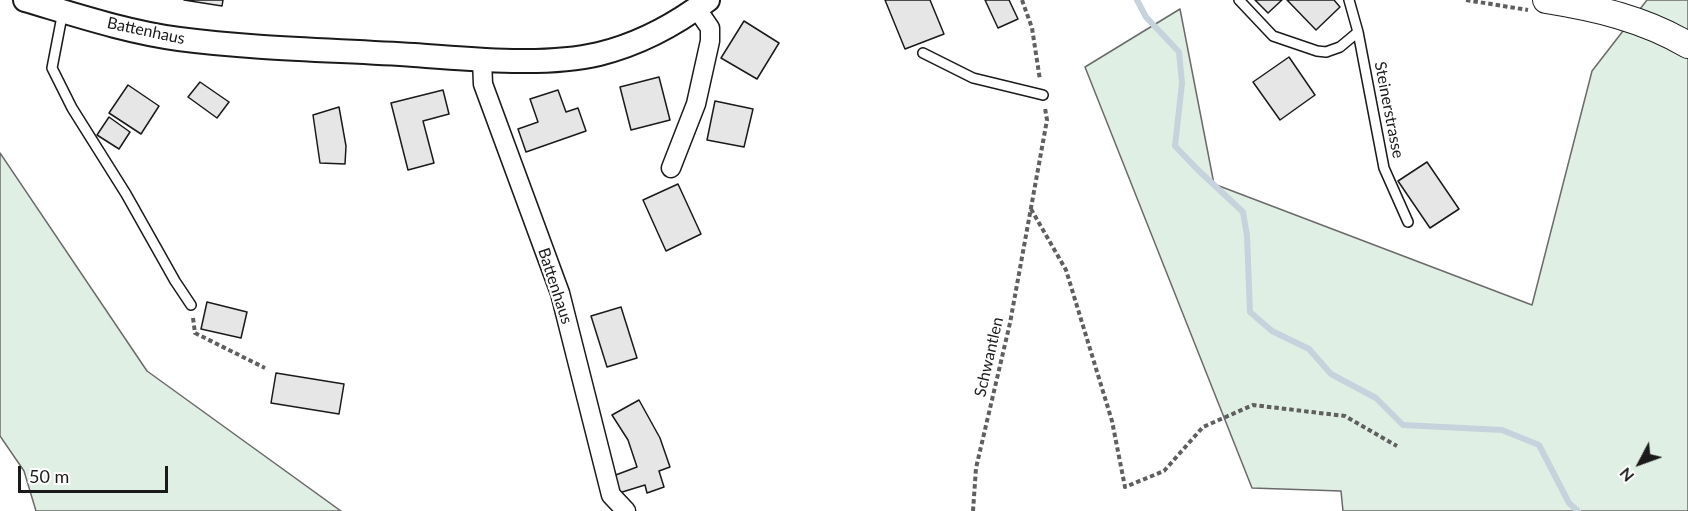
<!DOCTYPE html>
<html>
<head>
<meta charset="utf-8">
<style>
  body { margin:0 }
  #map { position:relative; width:1688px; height:511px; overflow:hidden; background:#fff; font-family:Lato,sans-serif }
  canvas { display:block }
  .north { position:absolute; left:1610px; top:433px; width:60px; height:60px; -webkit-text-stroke:4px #fff; paint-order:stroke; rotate:229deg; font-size:16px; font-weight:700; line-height:24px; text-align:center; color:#1a1a1a }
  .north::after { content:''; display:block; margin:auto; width:21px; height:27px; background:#1a1a1a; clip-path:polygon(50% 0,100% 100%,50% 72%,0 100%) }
  .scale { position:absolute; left:18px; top:466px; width:150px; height:27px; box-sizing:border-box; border:3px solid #1a1a1a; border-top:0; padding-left:8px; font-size:18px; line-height:21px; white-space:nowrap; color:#1a1a1a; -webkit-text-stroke:4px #fff; paint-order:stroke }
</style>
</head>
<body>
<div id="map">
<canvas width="1688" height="511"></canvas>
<div class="north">N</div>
<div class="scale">50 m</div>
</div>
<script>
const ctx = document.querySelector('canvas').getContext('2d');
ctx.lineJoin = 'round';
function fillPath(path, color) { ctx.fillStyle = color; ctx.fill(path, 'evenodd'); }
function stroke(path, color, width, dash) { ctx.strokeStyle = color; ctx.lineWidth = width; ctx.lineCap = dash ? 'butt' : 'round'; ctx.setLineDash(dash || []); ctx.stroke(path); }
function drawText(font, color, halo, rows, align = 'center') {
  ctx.font = font + ' Lato,sans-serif'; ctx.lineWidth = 4.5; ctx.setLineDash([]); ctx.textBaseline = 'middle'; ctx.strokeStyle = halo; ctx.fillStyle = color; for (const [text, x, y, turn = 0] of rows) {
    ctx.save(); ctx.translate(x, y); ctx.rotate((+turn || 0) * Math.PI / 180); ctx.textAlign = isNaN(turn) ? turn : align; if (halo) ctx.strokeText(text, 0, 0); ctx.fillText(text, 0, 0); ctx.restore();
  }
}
const green = new Path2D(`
  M 1647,0 L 1688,0 L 1688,511 L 1343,511 L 1341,491 L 1252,488 L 1085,67 L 1180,9 L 1214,184 L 1532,305 L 1592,71 Z
  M 0,153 L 147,371 L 341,511 L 36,511 L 24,471 L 0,436 Z`);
const stream = new Path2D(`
  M 1137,0 L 1146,17 L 1179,52 L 1182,83 L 1175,146 L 1197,169 L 1243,212 L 1247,236 L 1250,312 L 1272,331 L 1309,349 L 1331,374 L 1376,398 L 1403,425 L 1502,430 L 1539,445 L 1569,503 L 1578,511`);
const building = new Path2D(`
  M 184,0 L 223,0 L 222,6 Z
  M 885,0 L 930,0 L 944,34 L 905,49 Z
  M 985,0 L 1009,0 L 1018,19 L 998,28 Z
  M 1255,0 L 1282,0 L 1268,13 Z
  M 1287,0 L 1334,0 L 1340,7 L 1316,30 Z
  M 744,21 L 779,43 L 757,79 L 721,58 Z
  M 1289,57 L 1315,95 L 1280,120 L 1253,82 Z
  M 659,77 L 670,120 L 631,130 L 620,87 Z
  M 200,82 L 229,102 L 217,118 L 188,97 Z
  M 128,85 L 159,106 L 141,134 L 109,113 Z
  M 443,90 L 449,114 L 423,121 L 434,163 L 408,170 L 391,103 Z
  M 558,90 L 566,112 L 578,108 L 586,131 L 526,152 L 518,129 L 538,122 L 530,99 Z
  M 715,101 L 753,109 L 744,147 L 707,140 Z
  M 339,107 L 346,146 L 345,164 L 320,163 L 313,115 Z
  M 109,117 L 130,132 L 119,149 L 97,135 Z
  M 1427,162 L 1459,209 L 1430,228 L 1398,181 Z
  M 678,184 L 701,234 L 666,251 L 643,200 Z
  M 207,302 L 247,312 L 241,338 L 201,329 Z
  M 621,307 L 637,358 L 607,367 L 591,316 Z
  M 276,373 L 344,384 L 339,414 L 271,403 Z
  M 639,400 L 660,438 L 670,467 L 659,471 L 664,487 L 647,493 L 645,485 L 619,493 L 613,476 L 637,467 L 628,440 L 612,415 Z`);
const path = new Path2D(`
  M 1022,0 L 1032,28 L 1040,80
  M 1466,0 L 1528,10
  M 1031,209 L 1066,270 L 1112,421 L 1125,487 L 1164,471 L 1203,427 L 1253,405 L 1345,416 L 1397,446
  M 193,318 L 195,333 L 265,368
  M 973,511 L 976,468 L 1010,323 L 1047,120 L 1045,108`);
const service = new Path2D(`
  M 1239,0 L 1273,36 L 1317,51 L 1326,52 L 1340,47 L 1358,32
  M 1349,0 L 1358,32 L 1384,168 L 1408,222
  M 63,11 L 52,68 L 72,108 L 126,194 L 175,281 L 191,305
  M 923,53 L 973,78 L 1043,95`);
const minor = new Path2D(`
  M 482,59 L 483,84 L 560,293 L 611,495 L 626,511
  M 671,168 L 696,104 L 710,41 L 710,28 L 697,9`);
const tertiary = new Path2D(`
  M 25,0 C 76,15 127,32 179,39 C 256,49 336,50 414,55 C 472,59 544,67 599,54 C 640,44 675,25 708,0`);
const secondary = new Path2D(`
  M 1546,0 C 1596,8 1644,19 1688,45`);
const streetNames = [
  ["Battenhaus",146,31,12],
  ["Steinerstrasse",1389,110,79],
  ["Battenhaus",555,286,72],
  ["Schwantlen",989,357,-77]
];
fillPath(green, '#e0efe3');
stroke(green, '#6a6a6a', 1.5);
stroke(stream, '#c6d2dc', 6);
fillPath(building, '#e6e6e6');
stroke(building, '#1a1a1a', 1.5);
stroke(service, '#1a1a1a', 12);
stroke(minor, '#1a1a1a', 21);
stroke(tertiary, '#1a1a1a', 26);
stroke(secondary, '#1a1a1a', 28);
stroke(path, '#5f5f5f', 4, [4.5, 3]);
stroke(service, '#fff', 9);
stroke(minor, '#fff', 18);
stroke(tertiary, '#fff', 22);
stroke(secondary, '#fff', 26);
drawText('16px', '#1a1a1a', '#fff', streetNames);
</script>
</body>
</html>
